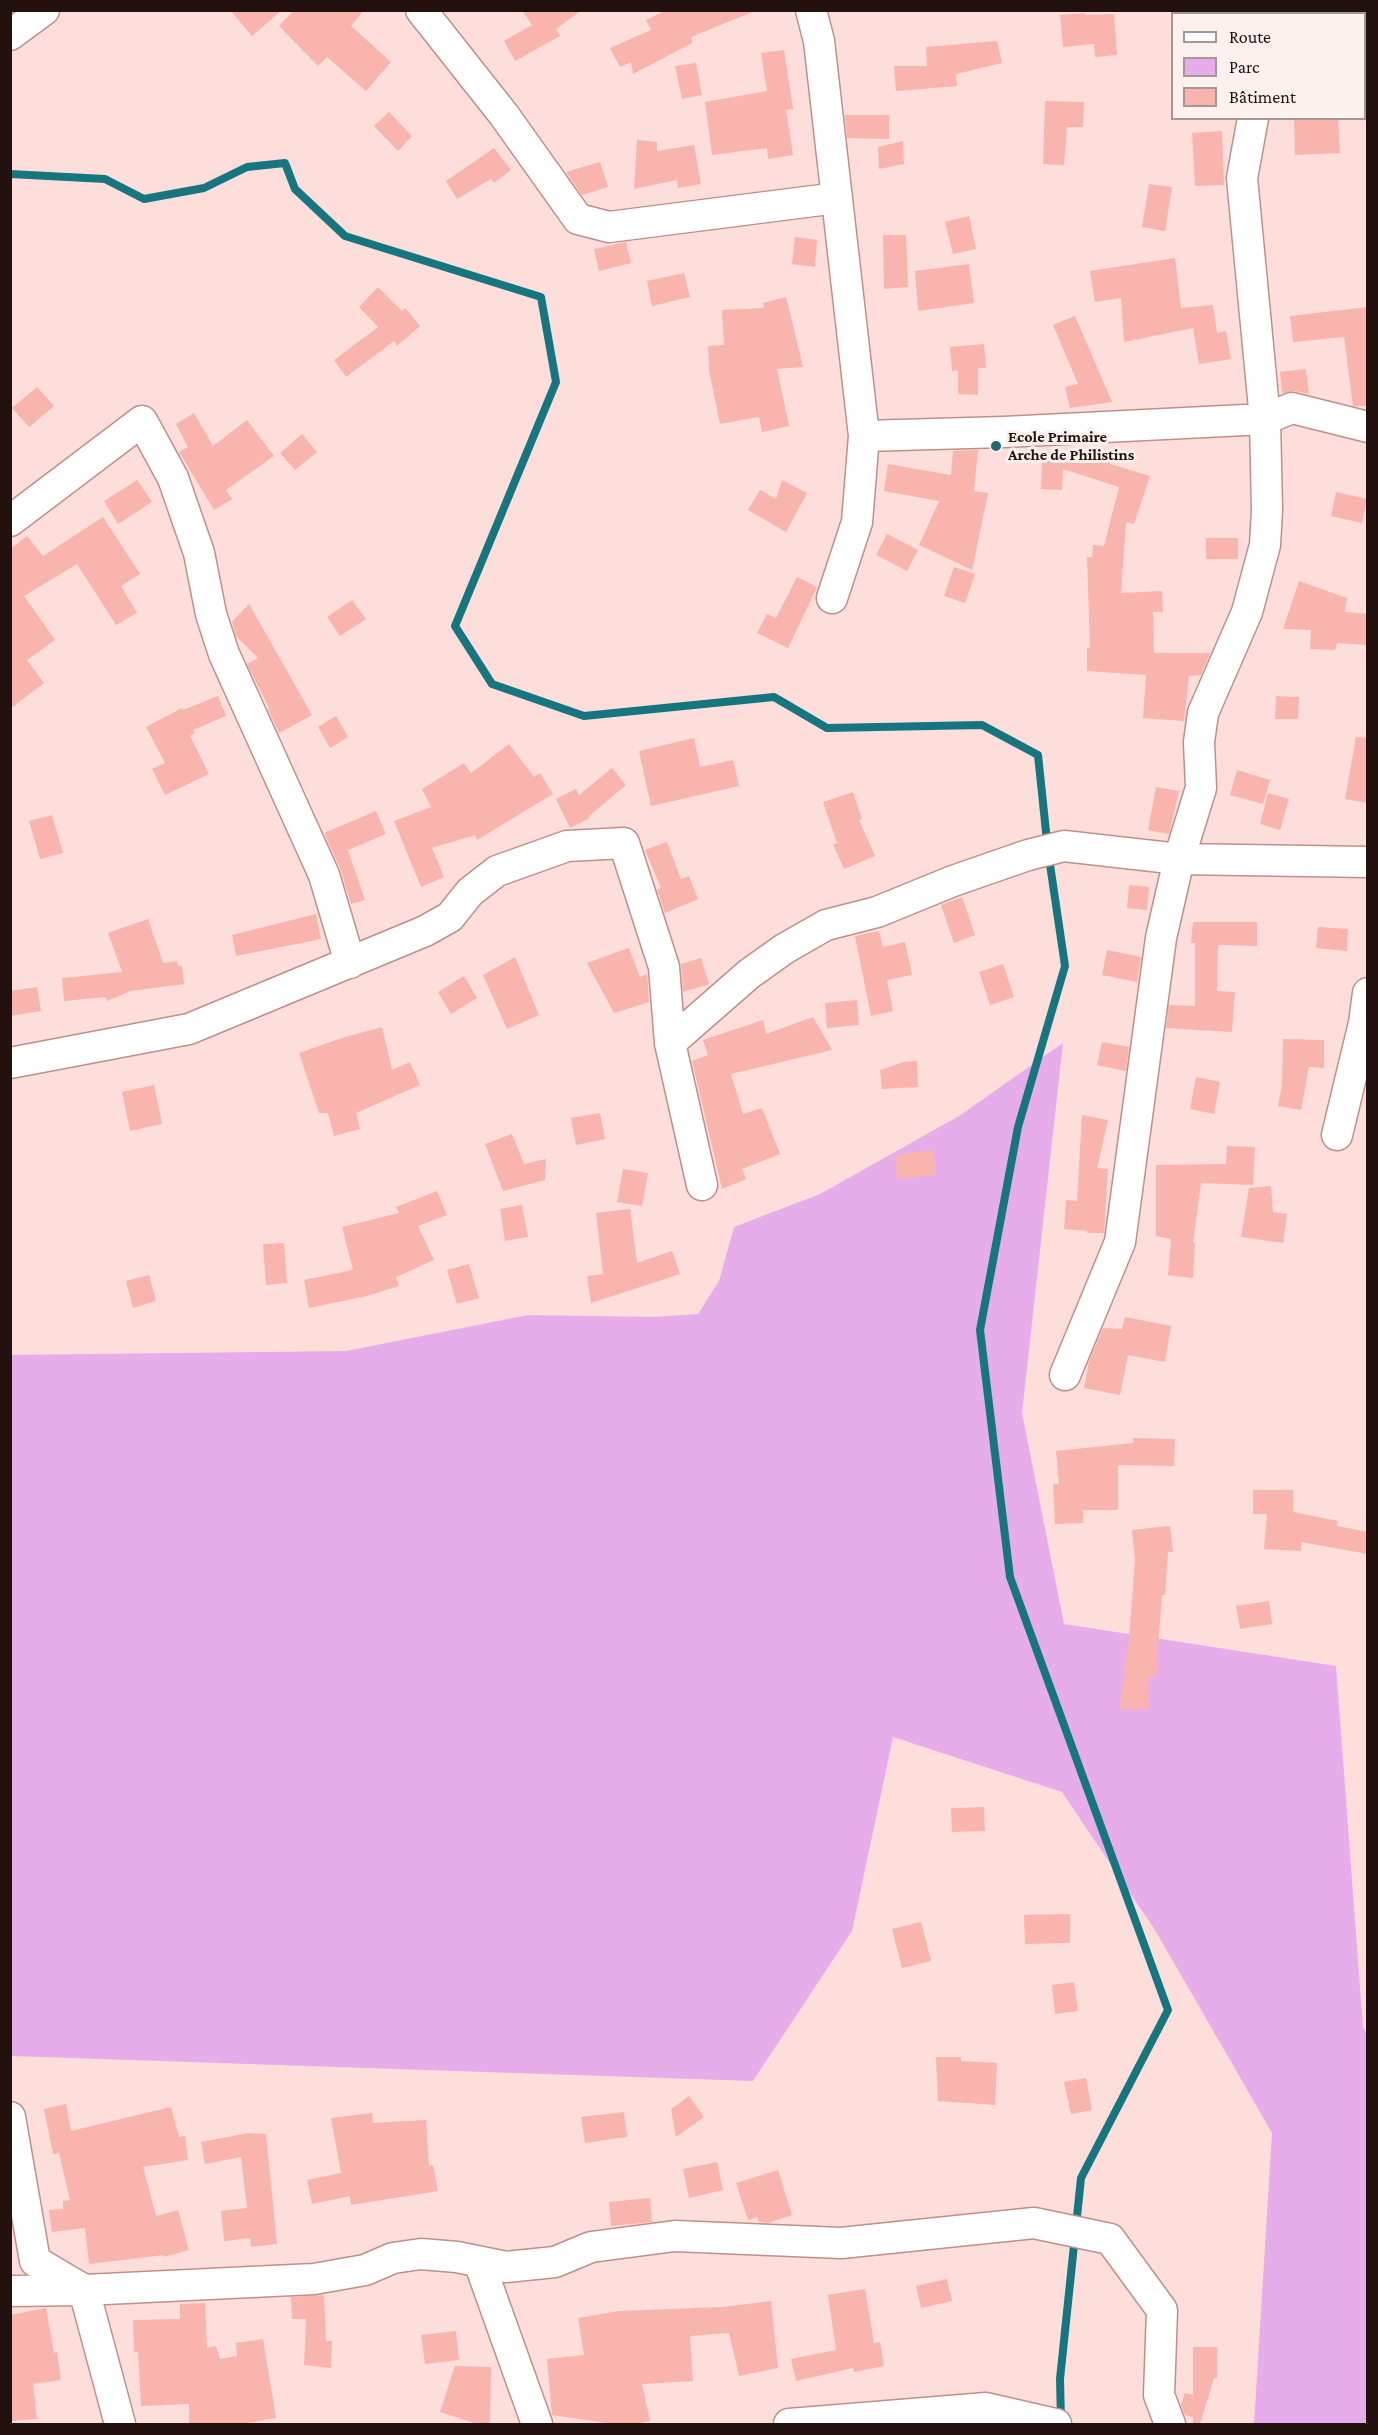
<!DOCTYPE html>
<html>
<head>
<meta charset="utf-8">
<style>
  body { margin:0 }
  #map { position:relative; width:1378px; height:2435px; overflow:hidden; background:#fededa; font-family:"Crimson Pro",serif }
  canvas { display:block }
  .frame { position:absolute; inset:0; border:12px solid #231110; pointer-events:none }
  .legend { position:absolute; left:1171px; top:12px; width:195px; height:108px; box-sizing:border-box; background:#fcf1ef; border:2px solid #a59796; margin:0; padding:8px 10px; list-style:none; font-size:18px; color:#231110 }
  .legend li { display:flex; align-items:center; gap:12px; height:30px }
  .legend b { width:30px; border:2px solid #a59796 }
</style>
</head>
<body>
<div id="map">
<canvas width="1378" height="2435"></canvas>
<div class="frame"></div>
<ul class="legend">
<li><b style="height:8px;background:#fff"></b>Route</li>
<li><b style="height:16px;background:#e7adea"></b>Parc</li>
<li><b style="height:16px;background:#f9b4ae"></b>Bâtiment</li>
</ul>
</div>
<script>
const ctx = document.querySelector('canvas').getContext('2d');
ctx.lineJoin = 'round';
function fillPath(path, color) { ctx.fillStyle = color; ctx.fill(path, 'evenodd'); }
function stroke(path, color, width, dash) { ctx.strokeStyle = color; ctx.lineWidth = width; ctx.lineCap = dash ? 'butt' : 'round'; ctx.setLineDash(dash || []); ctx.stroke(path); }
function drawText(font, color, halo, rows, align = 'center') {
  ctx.font = font + ' "Crimson Pro",serif'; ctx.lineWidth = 6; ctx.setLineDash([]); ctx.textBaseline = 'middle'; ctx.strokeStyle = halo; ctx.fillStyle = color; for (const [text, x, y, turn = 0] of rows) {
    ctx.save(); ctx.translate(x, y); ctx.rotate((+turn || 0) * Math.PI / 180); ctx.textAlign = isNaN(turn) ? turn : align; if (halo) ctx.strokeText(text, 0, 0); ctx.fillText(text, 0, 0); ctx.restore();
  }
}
const green = new Path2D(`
  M 1063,1043 L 1022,1413 L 1064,1624 L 1336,1666 L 1363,2027 L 1368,2036 L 1367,2424 L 1254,2424 L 1272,2133 L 1155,1930 L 1062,1792 L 893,1737 L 852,1931 L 753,2081 L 11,2056 L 11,1355 L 346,1351 L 528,1315 L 654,1317 L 698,1314 L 719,1281 L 734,1227 L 820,1194 L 959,1116 Z`);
const stream = new Path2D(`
  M 10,174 L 105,179 L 144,199 L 204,188 L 247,167 L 285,163 L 295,189 L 345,236 L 541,297 L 556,382 L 455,626 L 492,684 L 584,716 L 774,697 L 827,728 L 982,725 L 1038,755 L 1048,851 L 1065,966 L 1018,1127 L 980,1330 L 1010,1577 L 1168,2010 L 1081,2178 L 1060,2379 L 1061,2421`);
const building = new Path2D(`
  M 230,10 L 282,10 L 252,36 Z
  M 294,10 L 364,10 L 351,26 L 391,62 L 366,91 L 327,57 L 318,66 L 279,26 Z
  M 522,10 L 582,10 L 556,29 L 560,36 L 515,61 L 504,41 L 532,25 Z
  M 666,10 L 755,10 L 755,11 L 691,37 L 692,43 L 633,74 L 631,62 L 620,67 L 610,48 L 651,30 L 646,20 Z
  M 1085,13 L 1085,15 L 1114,14 L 1117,55 L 1095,57 L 1094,44 L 1063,47 L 1060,15 Z
  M 997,41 L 1002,63 L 956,74 L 957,86 L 896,91 L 894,66 L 927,66 L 926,47 Z
  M 784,50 L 793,109 L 786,110 L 793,155 L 768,159 L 767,148 L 712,155 L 705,102 L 767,91 L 761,53 Z
  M 696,63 L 702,95 L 682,99 L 675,66 Z
  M 1045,101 L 1084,102 L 1083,127 L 1067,127 L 1064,165 L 1043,164 Z
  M 389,112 L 412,136 L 398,151 L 374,126 Z
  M 845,115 L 889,115 L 889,139 L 847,138 Z
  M 1294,118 L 1338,118 L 1340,153 L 1295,155 Z
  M 1222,131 L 1224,185 L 1195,186 L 1192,133 Z
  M 637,140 L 657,142 L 657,151 L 694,145 L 701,184 L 678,188 L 677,180 L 634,189 Z
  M 903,141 L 904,164 L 879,169 L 878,147 Z
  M 494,148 L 511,170 L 494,183 L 491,179 L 457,199 L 446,181 Z
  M 600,162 L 608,187 L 582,195 L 566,172 Z
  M 1149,184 L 1172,187 L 1165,231 L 1142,227 Z
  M 969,216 L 976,249 L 953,254 L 945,222 Z
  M 883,235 L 906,235 L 908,287 L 884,289 Z
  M 795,237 L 817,240 L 815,267 L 792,264 Z
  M 626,242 L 631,263 L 599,271 L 594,249 Z
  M 1175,258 L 1181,308 L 1213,305 L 1217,333 L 1226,331 L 1231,359 L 1199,364 L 1193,328 L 1124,342 L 1121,298 L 1095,302 L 1090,271 Z
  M 969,264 L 974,303 L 918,311 L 915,271 Z
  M 684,273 L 690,297 L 652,306 L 647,281 Z
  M 378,287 L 402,311 L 405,308 L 420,326 L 397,346 L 394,341 L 346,377 L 334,360 L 378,327 L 359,307 Z
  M 786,297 L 803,367 L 777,369 L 789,426 L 762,432 L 759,417 L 720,424 L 709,370 L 708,346 L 724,345 L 722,310 L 764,308 L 763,303 Z
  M 1368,307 L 1368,406 L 1353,406 L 1344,337 L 1293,342 L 1290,316 Z
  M 1075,316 L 1112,402 L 1070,408 L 1065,387 L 1078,384 L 1053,325 Z
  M 984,344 L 986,368 L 978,368 L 978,395 L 958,394 L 958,370 L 952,371 L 950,347 Z
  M 1306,369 L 1309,394 L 1295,391 L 1282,393 L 1280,372 Z
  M 37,387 L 54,406 L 29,427 L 12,408 Z
  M 194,413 L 213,446 L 247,420 L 274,456 L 226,490 L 232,499 L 214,510 L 179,452 L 188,447 L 176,424 Z
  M 302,434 L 317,452 L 295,470 L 280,453 Z
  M 1092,447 L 1113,455 L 1110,464 L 1150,476 L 1134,524 L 1126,522 L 1121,593 L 1162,591 L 1163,612 L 1153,612 L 1154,653 L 1210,653 L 1201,675 L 1189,676 L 1184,721 L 1143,718 L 1146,675 L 1087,671 L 1087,648 L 1090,648 L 1087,557 L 1092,557 L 1093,545 L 1104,546 L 1119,487 L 1063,469 L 1062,490 L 1041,489 L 1042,462 L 1026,457 L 1027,451 L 1090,453 Z
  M 978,450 L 974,491 L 988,493 L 972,570 L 919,545 L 939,501 L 884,491 L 888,464 L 951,475 L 953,451 Z
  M 137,480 L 152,502 L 118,524 L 104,501 Z
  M 782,480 L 807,493 L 786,532 L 748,510 L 760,490 L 776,499 Z
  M 1336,492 L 1367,499 L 1362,523 L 1331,516 Z
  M 103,517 L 140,574 L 121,586 L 137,613 L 116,625 L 77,564 L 24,596 L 55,640 L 27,660 L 44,683 L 10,709 L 10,549 L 27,536 L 43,556 Z
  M 887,534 L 918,550 L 907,571 L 876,555 Z
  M 1206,538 L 1238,538 L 1238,559 L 1206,559 Z
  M 954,567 L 975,574 L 965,603 L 944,596 Z
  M 797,577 L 817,587 L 788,648 L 757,633 L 767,614 L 776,618 Z
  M 1299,581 L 1347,598 L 1345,612 L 1368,614 L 1368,645 L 1337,643 L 1335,650 L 1310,649 L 1311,630 L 1283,629 Z
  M 352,600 L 366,619 L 340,636 L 327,617 Z
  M 249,604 L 312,715 L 279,733 L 268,709 L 269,708 L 247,664 L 258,658 L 236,636 L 232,622 Z
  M 218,696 L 226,716 L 193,730 L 195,733 L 190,736 L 209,774 L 165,795 L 152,769 L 165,763 L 146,727 L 182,708 L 183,710 Z
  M 1276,696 L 1299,697 L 1298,719 L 1275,719 Z
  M 336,716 L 348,737 L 330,748 L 318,727 Z
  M 1356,737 L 1368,738 L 1368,803 L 1345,799 Z
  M 694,738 L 700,767 L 733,760 L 739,786 L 651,806 L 639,751 Z
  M 509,744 L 534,777 L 540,773 L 553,794 L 477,840 L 475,835 L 432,848 L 444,877 L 421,887 L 394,821 L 431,807 L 422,789 L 464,763 L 471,773 Z
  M 612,768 L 626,785 L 589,816 L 590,818 L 570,828 L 556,799 L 576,789 L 579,795 Z
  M 1237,770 L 1270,780 L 1263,804 L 1230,795 Z
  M 1156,787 L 1179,791 L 1169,834 L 1148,830 Z
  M 853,792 L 862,819 L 859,820 L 875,856 L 844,869 L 833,844 L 837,843 L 823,802 Z
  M 1268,793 L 1289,799 L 1280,830 L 1260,824 Z
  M 376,811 L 386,834 L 348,850 L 365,900 L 351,904 L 340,868 L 324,833 Z
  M 52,815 L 63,853 L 40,859 L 29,821 Z
  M 667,842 L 681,879 L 689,876 L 698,899 L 665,913 L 657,889 L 661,888 L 645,850 Z
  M 1129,885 L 1149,887 L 1147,910 L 1127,908 Z
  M 962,897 L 975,935 L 954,943 L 941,905 Z
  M 316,914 L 321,939 L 236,956 L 232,935 Z
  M 148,919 L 163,963 L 177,961 L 178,966 L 182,966 L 184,984 L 131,991 L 107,1001 L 105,997 L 64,1001 L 62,978 L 122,972 L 108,933 Z
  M 1193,922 L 1257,922 L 1257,946 L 1218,945 L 1217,991 L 1235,992 L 1232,1032 L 1166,1028 L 1169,1005 L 1195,1006 L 1195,943 L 1191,943 Z
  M 1318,927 L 1348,929 L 1347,951 L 1316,948 Z
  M 879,931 L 883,947 L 905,942 L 912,975 L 887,980 L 893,1011 L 871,1016 L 855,936 Z
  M 629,948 L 640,977 L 647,974 L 649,1002 L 614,1013 L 587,963 Z
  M 1107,950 L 1141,957 L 1137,982 L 1102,975 Z
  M 515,957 L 539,1015 L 507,1029 L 483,975 Z
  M 701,958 L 709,984 L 683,992 L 681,964 Z
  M 1003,964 L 1014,997 L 990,1005 L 979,972 Z
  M 464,976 L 477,998 L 451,1014 L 438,992 Z
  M 37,987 L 41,1011 L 10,1016 L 10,991 Z
  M 857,1000 L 859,1025 L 827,1028 L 825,1003 Z
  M 813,1017 L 832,1050 L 731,1074 L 743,1114 L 762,1108 L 780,1154 L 742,1169 L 746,1179 L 722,1189 L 692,1061 L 708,1055 L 703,1040 L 763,1020 L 766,1034 Z
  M 382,1027 L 392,1070 L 410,1062 L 420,1085 L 356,1113 L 360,1129 L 334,1136 L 328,1113 L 319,1113 L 299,1053 L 342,1038 Z
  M 1283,1039 L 1324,1040 L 1324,1068 L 1309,1067 L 1301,1110 L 1278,1106 L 1282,1085 Z
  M 1102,1042 L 1129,1047 L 1126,1071 L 1097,1065 Z
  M 917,1061 L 918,1087 L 882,1089 L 880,1070 L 904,1062 Z
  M 1196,1077 L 1220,1082 L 1214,1114 L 1190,1109 Z
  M 154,1085 L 162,1124 L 130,1131 L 122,1092 Z
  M 600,1113 L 605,1139 L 576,1145 L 571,1118 Z
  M 1082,1115 L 1108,1120 L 1097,1168 L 1108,1169 L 1104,1233 L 1087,1233 L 1087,1231 L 1064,1229 L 1066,1200 L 1077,1201 Z
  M 512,1134 L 524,1164 L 546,1159 L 545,1180 L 503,1191 L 485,1144 Z
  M 1227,1146 L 1255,1147 L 1253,1185 L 1201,1183 L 1193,1243 L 1195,1243 L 1193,1278 L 1168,1275 L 1171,1239 L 1156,1236 L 1156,1165 L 1226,1164 Z
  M 933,1150 L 936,1175 L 897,1179 L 895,1155 Z
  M 623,1169 L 648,1173 L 642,1206 L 617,1202 Z
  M 1271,1186 L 1273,1212 L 1287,1214 L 1283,1243 L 1241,1237 L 1249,1188 Z
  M 437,1191 L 447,1215 L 418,1226 L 434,1260 L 396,1277 L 399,1286 L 367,1296 L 309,1308 L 304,1280 L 353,1270 L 342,1227 L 399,1213 L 396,1207 Z
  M 522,1205 L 528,1237 L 505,1241 L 500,1209 Z
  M 630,1209 L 637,1263 L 672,1251 L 680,1274 L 591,1303 L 587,1276 L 603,1274 L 596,1213 Z
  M 284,1243 L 287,1283 L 266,1285 L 263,1244 Z
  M 469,1264 L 479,1298 L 457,1304 L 447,1270 Z
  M 149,1275 L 156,1301 L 133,1308 L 126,1281 Z
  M 1125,1317 L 1171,1326 L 1165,1362 L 1128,1355 L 1120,1395 L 1084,1388 L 1089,1361 L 1103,1328 L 1122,1329 Z
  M 1133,1438 L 1175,1439 L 1174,1466 L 1118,1465 L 1118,1510 L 1083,1510 L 1083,1523 L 1055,1524 L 1053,1484 L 1059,1484 L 1056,1451 L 1133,1443 Z
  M 1253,1490 L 1293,1490 L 1293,1512 L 1338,1521 L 1337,1526 L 1368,1532 L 1368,1554 L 1301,1542 L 1301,1551 L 1264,1549 L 1267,1514 L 1253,1514 Z
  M 1170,1526 L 1173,1552 L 1168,1552 L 1165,1595 L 1162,1595 L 1156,1677 L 1148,1676 L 1149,1709 L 1120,1710 L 1126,1651 L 1128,1651 L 1135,1561 L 1132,1530 Z
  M 1269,1601 L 1272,1624 L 1240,1629 L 1236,1606 Z
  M 984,1807 L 985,1831 L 952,1832 L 951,1808 Z
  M 1070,1914 L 1070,1943 L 1025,1944 L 1024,1915 Z
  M 921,1922 L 931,1961 L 902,1968 L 892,1929 Z
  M 1074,1982 L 1078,2011 L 1055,2014 L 1052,1985 Z
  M 936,2057 L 961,2057 L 961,2061 L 997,2063 L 995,2105 L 938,2101 Z
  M 1086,2078 L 1092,2110 L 1071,2114 L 1064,2082 Z
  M 689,2096 L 704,2117 L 676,2137 L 671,2109 Z
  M 66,2104 L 71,2131 L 171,2107 L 179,2137 L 185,2136 L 188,2160 L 143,2167 L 156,2216 L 178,2210 L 189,2250 L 164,2257 L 164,2255 L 89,2264 L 85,2228 L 52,2232 L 49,2210 L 63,2209 L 63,2201 L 70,2200 L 59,2153 L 53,2154 L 44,2109 Z
  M 624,2112 L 627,2137 L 585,2143 L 581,2117 Z
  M 372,2113 L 373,2123 L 426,2120 L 429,2166 L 433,2165 L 438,2191 L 351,2205 L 350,2196 L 312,2204 L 307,2180 L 341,2173 L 331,2118 Z
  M 248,2133 L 266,2134 L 277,2244 L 251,2247 L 250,2238 L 224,2241 L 221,2211 L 247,2208 L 241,2157 L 205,2164 L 201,2142 Z
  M 717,2162 L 723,2190 L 689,2198 L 683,2169 Z
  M 778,2170 L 792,2215 L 768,2223 L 759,2222 L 757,2217 L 748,2220 L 736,2183 Z
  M 650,2198 L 652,2222 L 611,2226 L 609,2202 Z
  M 947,2279 L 952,2301 L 921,2308 L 916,2286 Z
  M 865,2289 L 874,2343 L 880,2342 L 884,2366 L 854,2372 L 853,2368 L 796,2381 L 791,2359 L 836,2350 L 828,2295 Z
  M 324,2295 L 326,2341 L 332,2341 L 331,2368 L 304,2365 L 306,2319 L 292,2319 L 291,2297 Z
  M 771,2301 L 778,2368 L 739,2376 L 729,2333 L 690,2336 L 693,2381 L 642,2384 L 650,2421 L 635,2424 L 613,2424 L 552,2415 L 547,2359 L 584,2355 L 578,2318 L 619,2311 L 723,2307 Z
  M 205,2303 L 207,2348 L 216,2346 L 220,2359 L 237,2356 L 236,2343 L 263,2339 L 276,2418 L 242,2424 L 189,2424 L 189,2404 L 141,2406 L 138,2352 L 134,2352 L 133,2320 L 180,2319 L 180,2304 Z
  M 46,2308 L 54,2353 L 57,2352 L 61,2380 L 33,2384 L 37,2419 L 10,2421 L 10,2315 Z
  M 456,2331 L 459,2360 L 425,2364 L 421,2335 Z
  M 1193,2347 L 1217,2347 L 1217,2378 L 1214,2378 L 1200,2424 L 1193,2424 L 1193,2417 L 1185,2415 L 1181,2405 L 1185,2393 L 1193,2395 Z
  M 455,2366 L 491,2367 L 490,2424 L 477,2424 L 440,2412 Z`);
const minor = new Path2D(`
  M 421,10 L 504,115 L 578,219 L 609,227 L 837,198
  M 811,10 L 819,41 L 864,436 L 857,522 L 832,598
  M 1277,14 L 1278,10
  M 10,35 L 44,10
  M 864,436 L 1004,432 L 1265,419 L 1292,408 L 1368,427
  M 10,521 L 142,421 L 173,478 L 199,553 L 211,614 L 224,654 L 324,875 L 350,963
  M 670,1043 L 749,974 L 784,949 L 826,925 L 877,912 L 953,881 L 1028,855 L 1064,846 L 1179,859 L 1368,862
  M 10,1063 L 189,1029 L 425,931 L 450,917 L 470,892 L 497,871 L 567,846 L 624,843 L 664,967 L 670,1043 L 702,1185
  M 1337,1135 L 1364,1023 L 1368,993
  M 1065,1375 L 1120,1242 L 1161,938 L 1179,859 L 1201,788 L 1199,742 L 1203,713 L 1247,612 L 1265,545 L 1267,510 L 1265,419 L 1242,178 L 1253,118
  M 10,2117 L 35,2261 L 84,2290 L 120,2424
  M 479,2262 L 537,2424
  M 10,2291 L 84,2290 L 314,2279 L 365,2270 L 393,2258 L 421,2254 L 457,2257 L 506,2267 L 555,2262 L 591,2247 L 675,2236 L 841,2243 L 1034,2223 L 1110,2239 L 1162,2310 L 1159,2395 L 1170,2424
  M 789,2424 L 986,2408 L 1056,2424`);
const markers = [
  [996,446,6,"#216c74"]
];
const poiNames = [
  ["Ecole Primaire",1008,437],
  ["Arche de Philistins",1008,455]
];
fillPath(green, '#e7adea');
stroke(stream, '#16767f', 8);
fillPath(building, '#f9b4ae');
stroke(minor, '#c08f8a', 33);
stroke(minor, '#fff', 30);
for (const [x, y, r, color] of markers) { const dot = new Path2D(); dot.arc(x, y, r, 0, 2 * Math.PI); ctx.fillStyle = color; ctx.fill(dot); stroke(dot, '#fcf1ef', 2); }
drawText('bold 16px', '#231110', '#fcf1ef', poiNames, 'left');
</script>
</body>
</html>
